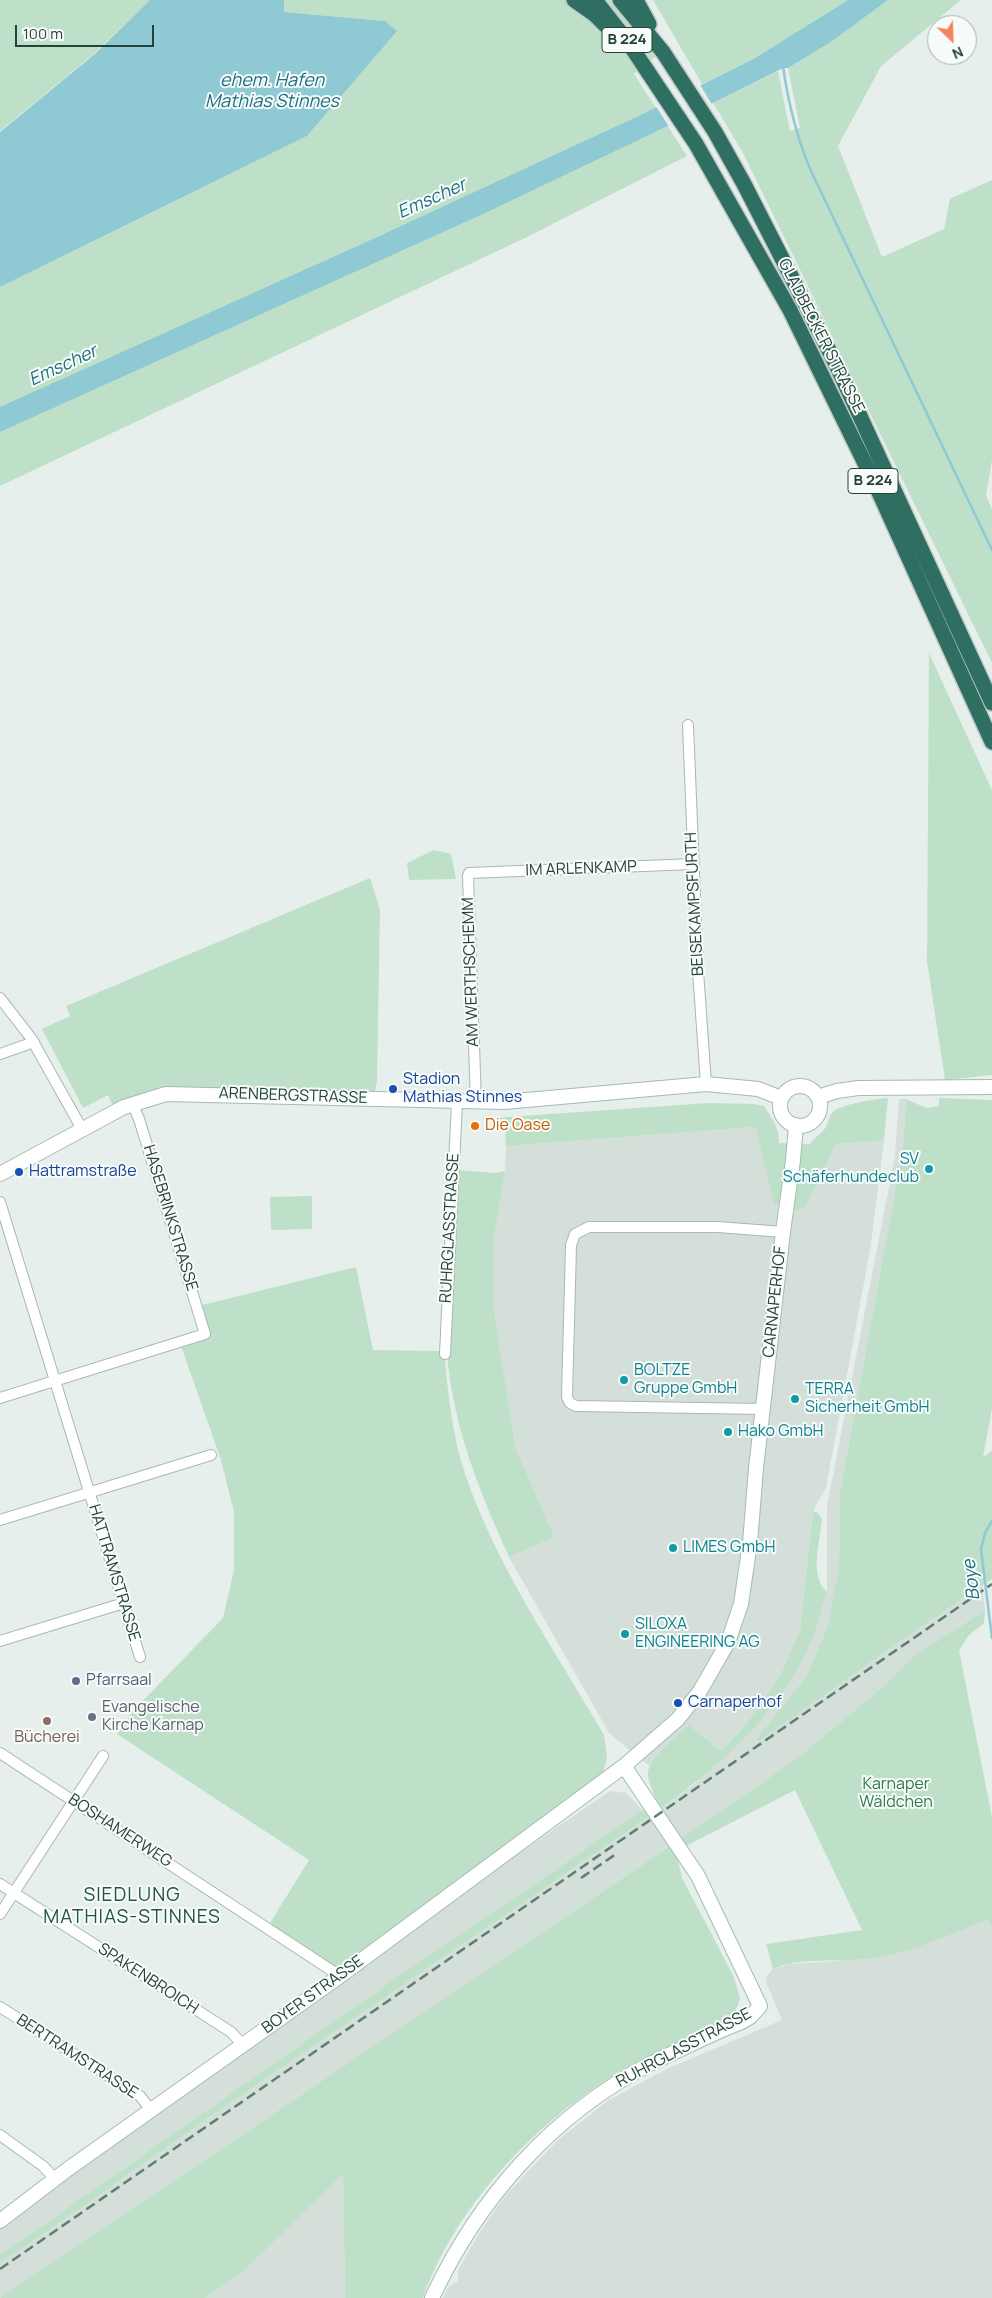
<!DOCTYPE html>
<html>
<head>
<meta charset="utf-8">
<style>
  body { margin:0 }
  #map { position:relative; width:992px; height:2298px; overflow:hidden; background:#e6efeb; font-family:Manrope,sans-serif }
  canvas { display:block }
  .north { position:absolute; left:927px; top:15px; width:50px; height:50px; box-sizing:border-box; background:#f7fbf9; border:1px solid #a3b1ad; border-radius:50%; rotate:156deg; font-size:14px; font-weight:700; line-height:20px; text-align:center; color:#24423a }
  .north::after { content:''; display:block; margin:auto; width:18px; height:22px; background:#f4845f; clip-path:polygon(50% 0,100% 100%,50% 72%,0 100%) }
  .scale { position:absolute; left:15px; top:25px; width:139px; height:22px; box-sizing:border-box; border:2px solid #24423a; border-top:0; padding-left:6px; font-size:15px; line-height:18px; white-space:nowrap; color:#24423a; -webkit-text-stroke:4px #f7fbf9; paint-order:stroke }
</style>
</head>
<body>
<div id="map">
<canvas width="992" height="2298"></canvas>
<div class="north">N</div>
<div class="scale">100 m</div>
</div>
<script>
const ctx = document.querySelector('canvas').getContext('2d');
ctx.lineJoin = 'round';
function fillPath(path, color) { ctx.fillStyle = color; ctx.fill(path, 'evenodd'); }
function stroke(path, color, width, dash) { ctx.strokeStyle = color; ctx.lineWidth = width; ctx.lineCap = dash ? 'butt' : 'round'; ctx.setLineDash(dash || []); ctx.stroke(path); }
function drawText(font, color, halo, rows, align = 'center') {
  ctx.font = font + ' Manrope,sans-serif'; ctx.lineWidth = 4; ctx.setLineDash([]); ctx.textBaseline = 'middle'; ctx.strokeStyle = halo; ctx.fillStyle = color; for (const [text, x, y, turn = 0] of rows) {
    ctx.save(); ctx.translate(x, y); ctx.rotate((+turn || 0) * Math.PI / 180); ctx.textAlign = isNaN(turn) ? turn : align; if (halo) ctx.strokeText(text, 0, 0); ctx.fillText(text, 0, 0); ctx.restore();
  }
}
const built = new Path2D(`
  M 899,1099 L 906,1099 L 903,1148 L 840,1492 L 839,1567 L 835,1594 L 828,1625 L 808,1674 L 757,1738 L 759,1740 L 909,1635 L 982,1586 L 985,1610 L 913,1657 L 884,1686 L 796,1759 L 680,1839 L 660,1809 L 692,1786 L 735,1747 L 767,1712 L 789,1683 L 816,1628 L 827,1592 L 827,1506 L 895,1156 Z
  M 755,1127 L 774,1202 L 806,1207 L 836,1144 L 884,1141 L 870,1250 L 826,1488 L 813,1511 L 800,1630 L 779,1678 L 743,1728 L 721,1751 L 689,1725 L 649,1766 L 609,1733 L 509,1557 L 553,1536 L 516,1449 L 494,1311 L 494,1238 L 505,1171 L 506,1146 Z
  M 610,1791 L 626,1793 L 643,1810 L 390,1982 L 0,2255 L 0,2221 L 340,1976 Z
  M 650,1816 L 670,1846 L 0,2298 L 0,2261 L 12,2255 L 54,2227 L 207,2119 Z
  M 987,1920 L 992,1927 L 992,2298 L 443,2298 L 448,2287 L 458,2281 L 458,2270 L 480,2232 L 505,2196 L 556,2142 L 607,2101 L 667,2069 L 782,2020 L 766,1982 L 767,1976 L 773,1969 L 790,1964 L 867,1959 L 890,1955 L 933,1941 Z
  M 343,2173 L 345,2298 L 205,2298 L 244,2271 Z`);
const green = new Path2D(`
  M 0,0 L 150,0 L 95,53 L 0,131 Z
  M 284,0 L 628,0 L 660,53 L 634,74 L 687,156 L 527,237 L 0,486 L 0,287 L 307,136 L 326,114 L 385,21 L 284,12 Z
  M 653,0 L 848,0 L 755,58 L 702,84 Z
  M 888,0 L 961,0 L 881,66 L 838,146 L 882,257 L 944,229 L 950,199 L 992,180 L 992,460 L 986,495 L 992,509 L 992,663 L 743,153 L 713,103 L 778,71 L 790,131 L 800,128 L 788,68 L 831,42 Z
  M 929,653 L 992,790 L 992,1075 L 945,1080 L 927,962 Z
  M 434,850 L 451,854 L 456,879 L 409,880 L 407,863 Z
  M 370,878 L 380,910 L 377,1081 L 374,1098 L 204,1093 L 115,1111 L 108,1095 L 83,1108 L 42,1029 L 70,1016 L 66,1006 Z
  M 888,1098 L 884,1141 L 836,1144 L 806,1207 L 797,1211 L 788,1205 L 774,1203 L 755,1127 L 506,1146 L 505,1129 L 492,1127 L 493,1118 L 709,1103 L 754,1104 L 764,1106 C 772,1118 780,1129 779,1143 L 810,1144 C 814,1138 819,1135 824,1130 C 828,1125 828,1118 832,1113 C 839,1104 877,1099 888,1098 Z
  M 939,1098 L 992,1100 L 992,1409 L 983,1457 L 992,1451 L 992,1579 L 909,1635 L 759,1741 L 757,1738 L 808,1674 L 828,1625 L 839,1567 L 840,1492 L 903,1148 L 906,1099 L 926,1108 L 939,1106 Z
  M 455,1170 L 495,1173 L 505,1171 L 494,1238 L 494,1311 L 516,1449 L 554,1537 L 509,1557 C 479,1490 453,1427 447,1353 Z
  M 312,1196 L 312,1229 L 271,1230 L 270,1197 Z
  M 356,1267 L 373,1350 L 444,1351 C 448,1392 452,1435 465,1474 C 497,1567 555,1651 604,1735 L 607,1758 L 603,1773 L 340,1976 L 267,1928 L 309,1860 L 117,1734 L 132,1712 L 223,1618 L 234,1570 L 234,1512 L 221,1460 L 180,1343 L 206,1335 L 198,1306 Z
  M 813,1511 L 818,1513 L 822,1519 C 820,1541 809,1576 827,1592 C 823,1604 820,1617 816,1629 C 788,1705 724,1763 660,1809 C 656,1798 650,1787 648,1776 C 645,1761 678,1735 689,1725 L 721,1751 L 743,1728 L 779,1678 L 800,1630 Z
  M 985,1610 L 984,1623 L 969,1635 L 959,1650 L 992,1817 L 992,1927 L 987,1920 C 948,1935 909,1954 867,1959 C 840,1962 798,1957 773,1969 L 766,1944 L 862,1930 L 795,1790 L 686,1846 L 680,1839 L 796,1759 L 884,1686 L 913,1657 Z
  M 643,1810 L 650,1816 L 207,2119 L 54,2227 L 12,2255 L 0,2261 L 0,2255 L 390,1982 Z
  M 670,1846 L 678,1860 L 682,1878 L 733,1975 L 740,1998 L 735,2013 L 725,2021 C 695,2035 664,2048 635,2063 C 546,2111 457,2201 423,2298 L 345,2298 L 343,2174 L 244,2271 L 205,2298 L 0,2298 Z`);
const water = new Path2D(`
  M 150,0 L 284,0 L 284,12 L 385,21 L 397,31 L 307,136 L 0,287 L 0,132 L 96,53 Z
  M 848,0 L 888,0 L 831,42 L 788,68 L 783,68 L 653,133 L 483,214 L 0,432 L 0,407 L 373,239 L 645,113 L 755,58 Z`);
const pier = new Path2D(`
  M 699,83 L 713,106 L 670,128 L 655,105 Z`);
const stream = new Path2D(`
  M 783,66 C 788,102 797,138 811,171 L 992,550
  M 992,1521 L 985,1533 L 981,1549 L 992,1638`);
const street = new Path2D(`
  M 688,725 L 698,971 L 706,1084
  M 0,998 L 31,1038 L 82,1129
  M 0,1054 L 34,1042
  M 476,1102 L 468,876 L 469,873 L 693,864
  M 0,1202 L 140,1657
  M 445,1354 L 457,1102
  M 0,1398 L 205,1334 L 139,1119 L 132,1103
  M 763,1409 L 576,1406 L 570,1403 L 567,1397 L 571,1245 L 575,1234 L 589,1227 L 718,1227 L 783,1232
  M 0,1520 L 211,1455
  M 0,1641 L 124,1603
  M 0,1753 L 340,1976
  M 0,1884 L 231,2032 L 243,2045
  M 0,1914 L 103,1756
  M 0,2007 L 140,2096 L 151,2110
  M 0,2135 L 43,2166 L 55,2179`);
const secondary = new Path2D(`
  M780 1106a20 20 0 1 1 40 0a20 20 0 1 1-40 0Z
  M 818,1097 L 837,1091 L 858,1088 L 992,1087
  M 0,1174 L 124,1107 L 166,1094 L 504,1102 L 706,1084 L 758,1089 L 781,1098
  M 0,2221 L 68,2169 L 340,1976 L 624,1766 L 678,1719 L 700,1691 L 728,1642 L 741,1604 L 750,1543 L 756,1468 L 783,1232 L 793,1160 L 796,1125
  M 432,2298 C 478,2199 552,2115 650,2064 C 674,2052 698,2041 722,2030 C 731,2026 742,2023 750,2017 C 753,2014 757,2010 760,2006 L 698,1876 L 624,1766`);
const highway = new Path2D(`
  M 574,0 L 594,14 L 605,25
  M 595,0 L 628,42 L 696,144 L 790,310 L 877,488 L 992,742
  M 620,0 L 663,52 L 715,132 L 744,184 L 836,364 L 992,703
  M 636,0 L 649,24`);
const rail = new Path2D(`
  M 581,1878 L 616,1854
  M 0,2269 L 992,1584`);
const markers = [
  [393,1089,5,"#1a4fb4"],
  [475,1126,5,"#e8710a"],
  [929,1169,5,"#0f9aa8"],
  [19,1172,5,"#1a4fb4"],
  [624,1380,5,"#0f9aa8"],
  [795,1399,5,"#0f9aa8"],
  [728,1432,5,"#0f9aa8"],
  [673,1548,5,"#0f9aa8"],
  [625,1634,5,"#0f9aa8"],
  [76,1681,5,"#5c6f8a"],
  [678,1703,5,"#1a4fb4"],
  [92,1717,5,"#6b7280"],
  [47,1721,5,"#8d6e63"]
];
const shields = [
  [627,40,50],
  [873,481,50]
];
const shieldNames = [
  ["B 224",627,40],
  ["B 224",873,481]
];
const streetNames = [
  ["GLADBECKER STRASSE",821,336,63],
  ["IM ARLENKAMP",581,869,-2],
  ["BEISEKAMPSFURTH",695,904,-93],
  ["AM WERTHSCHEMM",471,972,-92],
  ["ARENBERGSTRASSE",293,1096,2],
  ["HASEBRINKSTRASSE",170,1218,73],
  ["RUHRGLASSTRASSE",450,1228,-87],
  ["CARNAPERHOF",775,1302,-84],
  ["HATTRAMSTRASSE",114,1573,73],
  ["BOSHAMERWEG",120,1831,33],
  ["SPAKENBROICH",148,1979,33],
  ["BOYER STRASSE",313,1995,-36],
  ["RUHRGLASSTRASSE",684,2048,-28],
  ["BERTRAMSTRASSE",77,2057,33]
];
const transitNames = [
  ["Stadion",403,1080],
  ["Mathias Stinnes",403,1098],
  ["Hattramstraße",29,1172],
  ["Carnaperhof",688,1703]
];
const foodNames = [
  ["Die Oase",485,1126]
];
const cultureNames = [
  ["SV",919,1160,"right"],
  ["Schäferhundeclub",919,1178,"right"],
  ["BOLTZE",634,1371],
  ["Gruppe GmbH",634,1389],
  ["TERRA",805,1390],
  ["Sicherheit GmbH",805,1408],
  ["Hako GmbH",738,1432],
  ["LIMES GmbH",683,1548],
  ["SILOXA",635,1625],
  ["ENGINEERING AG",635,1643]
];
const serviceNames = [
  ["Pfarrsaal",86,1681]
];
const worshipNames = [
  ["Evangelische",102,1708],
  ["Kirche Karnap",102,1726]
];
const educationNames = [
  ["Bücherei",47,1738]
];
const parkNames = [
  ["Karnaper",896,1785],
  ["Wäldchen",896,1803]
];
const waterNames = [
  ["ehem. Hafen",272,81],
  ["Mathias Stinnes",272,102],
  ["Emscher",432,199,-24],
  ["Emscher",63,366,-25],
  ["Boye",972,1580,-97]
];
const quarterNames = [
  ["SIEDLUNG",132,1896],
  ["MATHIAS-STINNES",132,1918]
];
fillPath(built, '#d4dfda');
fillPath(green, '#bfe0c8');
fillPath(water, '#8ec9d4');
fillPath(pier, '#e6efeb');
stroke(stream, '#8ec9d4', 2.5);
stroke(street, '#a8b8b2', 12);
stroke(secondary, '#a4bbb3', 16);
stroke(highway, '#c2cac8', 18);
stroke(street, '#fff', 10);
stroke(secondary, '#fff', 14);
stroke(highway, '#2f6f62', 15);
stroke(rail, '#5f7d75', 2.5, [10, 5]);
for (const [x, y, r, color] of markers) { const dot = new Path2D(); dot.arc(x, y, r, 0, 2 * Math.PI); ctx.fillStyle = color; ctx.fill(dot); stroke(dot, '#f7fbf9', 2); }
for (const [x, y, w] of shields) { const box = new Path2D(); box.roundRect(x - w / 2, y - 12.5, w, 25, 4); ctx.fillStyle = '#f7fbf9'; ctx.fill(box); stroke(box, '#24423a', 1); }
drawText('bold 15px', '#24423a', null, shieldNames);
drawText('16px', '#24423a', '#f7fbf9', streetNames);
drawText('16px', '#164399', '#f7fbf9', transitNames, 'left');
drawText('16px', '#c56008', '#f7fbf9', foodNames, 'left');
drawText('16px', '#0d838f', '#f7fbf9', cultureNames, 'left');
drawText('16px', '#4e5e75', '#f7fbf9', serviceNames, 'left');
drawText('16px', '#5b616d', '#f7fbf9', worshipNames, 'left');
drawText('16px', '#785e54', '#f7fbf9', educationNames);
drawText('16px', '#2d7a4b', '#f7fbf9', parkNames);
drawText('italic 18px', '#1c6f80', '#f7fbf9', waterNames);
ctx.letterSpacing = '1px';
drawText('19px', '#1f5548', '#f7fbf9', quarterNames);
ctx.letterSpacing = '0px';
</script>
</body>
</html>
